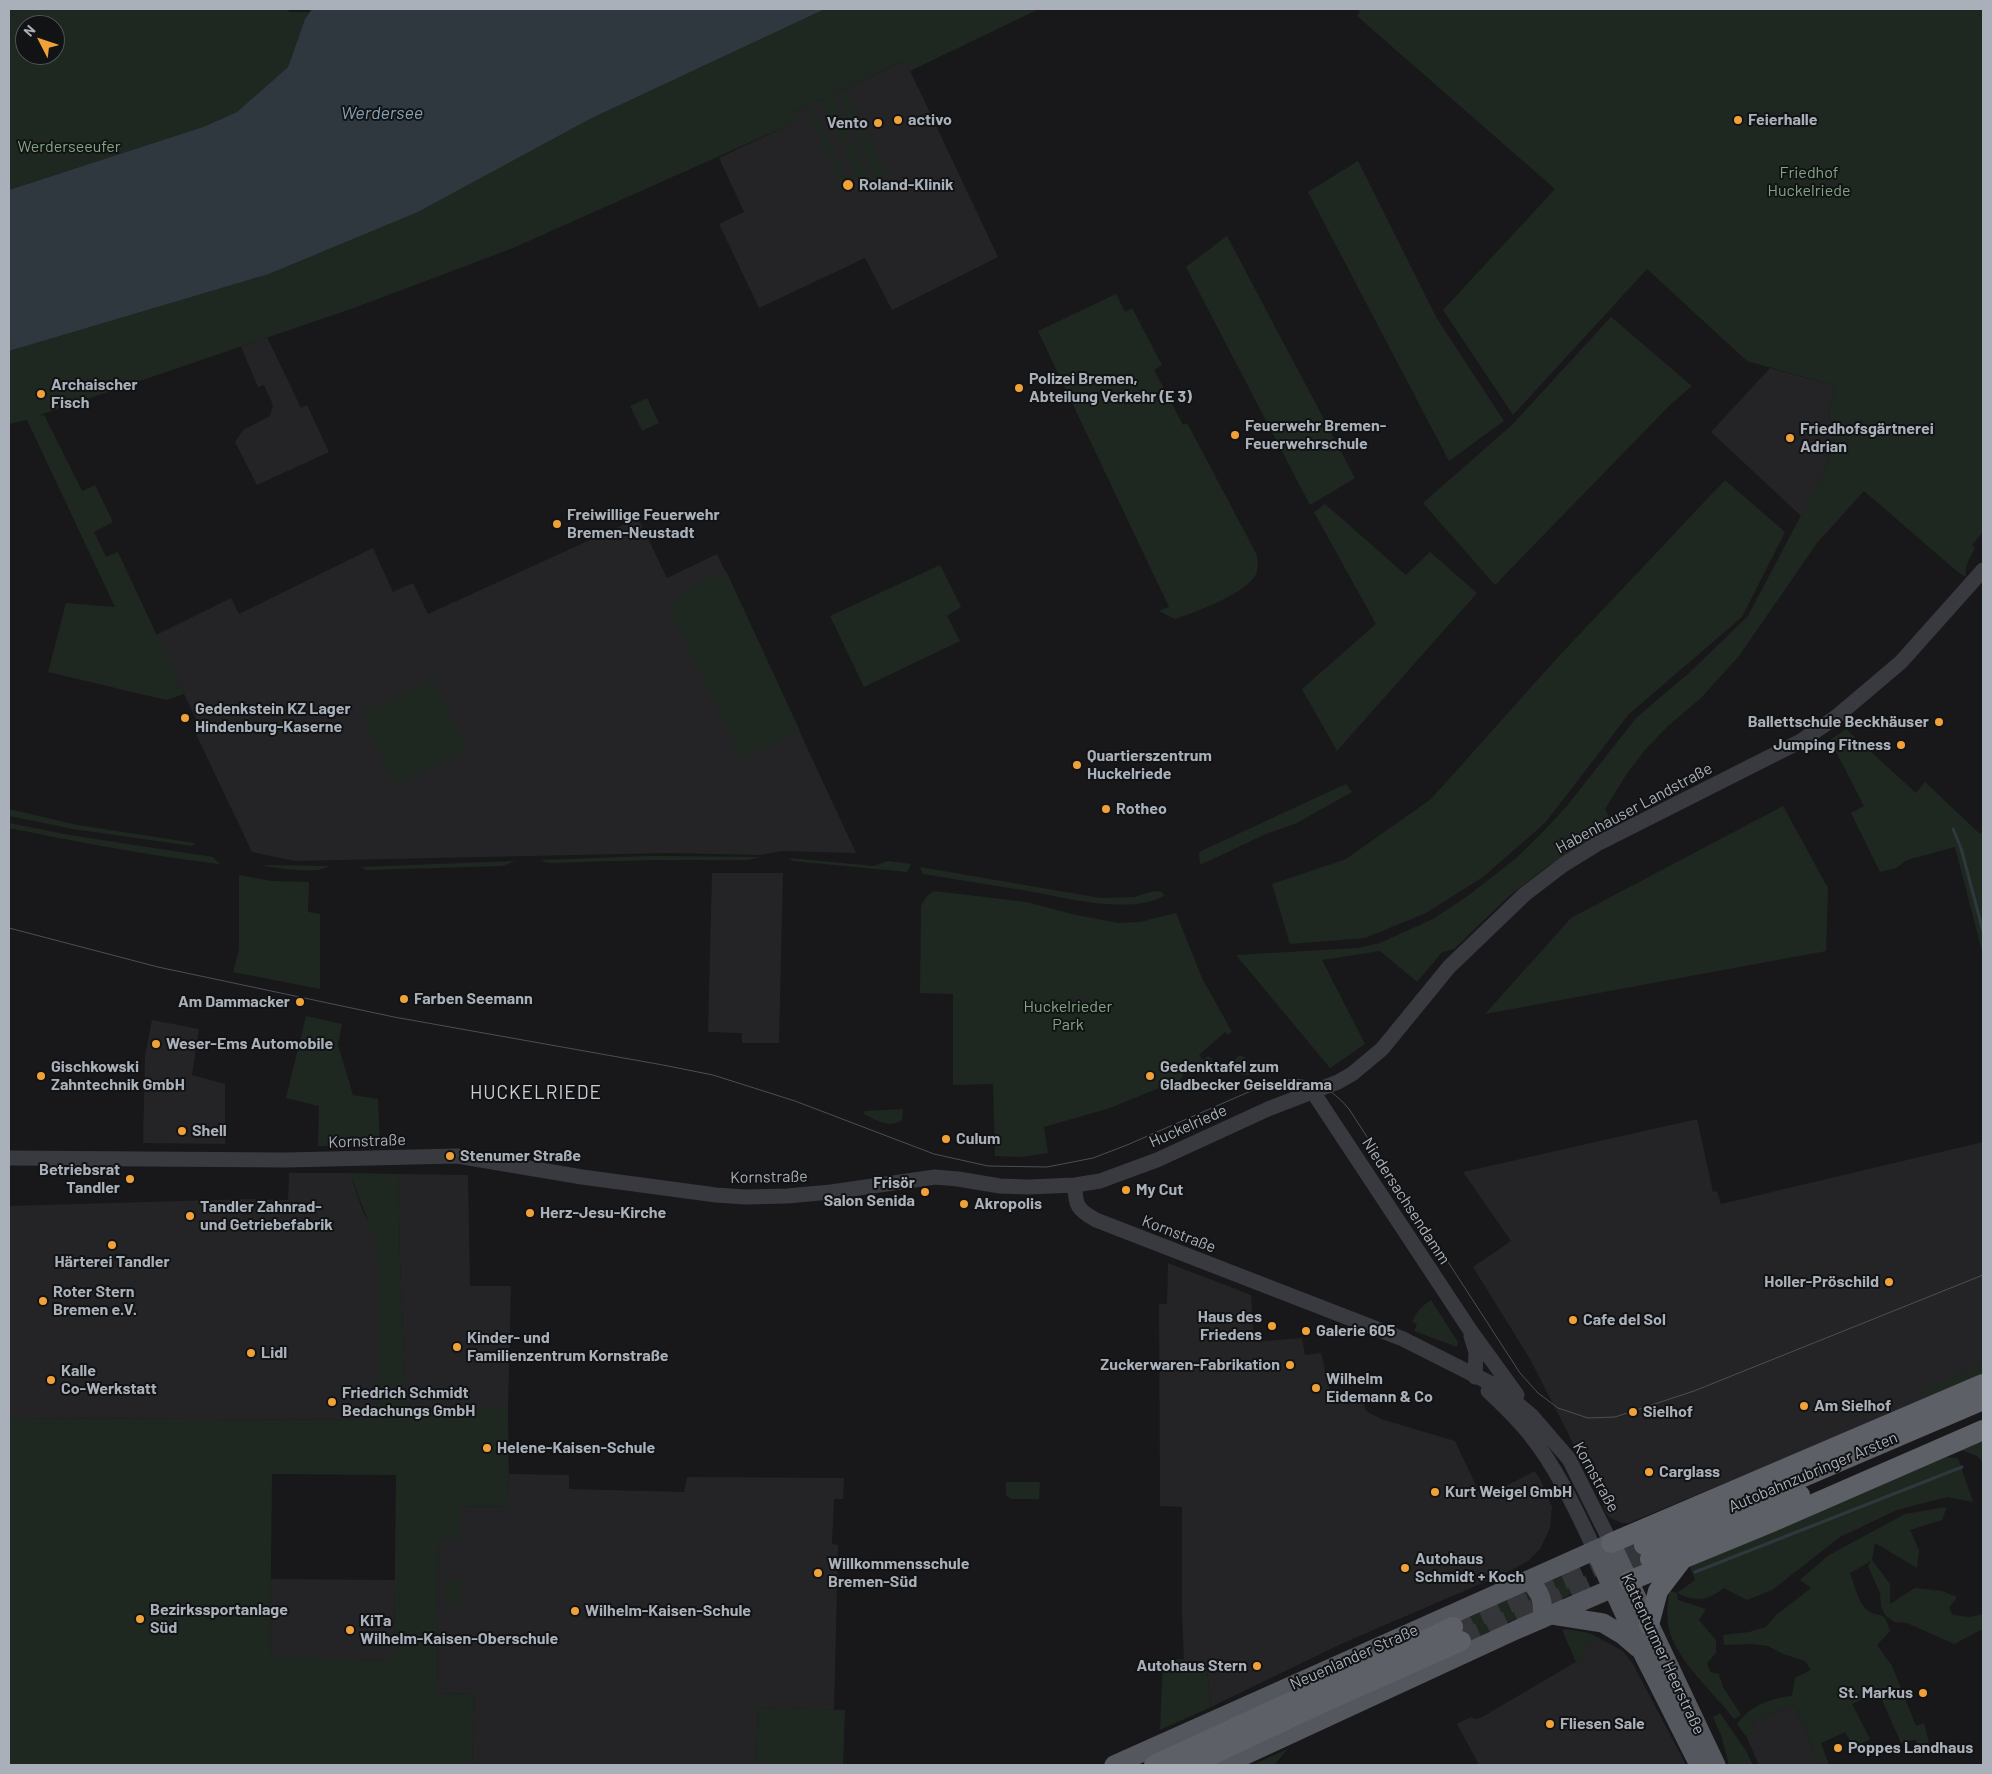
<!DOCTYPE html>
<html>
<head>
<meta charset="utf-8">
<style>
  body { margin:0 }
  #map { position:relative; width:1992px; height:1774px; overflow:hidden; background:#18181a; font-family:Barlow,sans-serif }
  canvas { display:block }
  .frame { position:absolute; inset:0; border:10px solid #aab0b9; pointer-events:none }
  .north { position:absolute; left:15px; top:15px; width:50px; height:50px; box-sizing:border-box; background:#121315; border:1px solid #4f5257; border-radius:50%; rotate:311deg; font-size:14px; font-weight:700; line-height:20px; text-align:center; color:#aab0b9 }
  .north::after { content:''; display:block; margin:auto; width:18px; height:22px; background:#f0a239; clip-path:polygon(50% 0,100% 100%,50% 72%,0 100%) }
</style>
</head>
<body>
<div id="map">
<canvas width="1992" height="1774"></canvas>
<div class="frame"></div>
<div class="north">N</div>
</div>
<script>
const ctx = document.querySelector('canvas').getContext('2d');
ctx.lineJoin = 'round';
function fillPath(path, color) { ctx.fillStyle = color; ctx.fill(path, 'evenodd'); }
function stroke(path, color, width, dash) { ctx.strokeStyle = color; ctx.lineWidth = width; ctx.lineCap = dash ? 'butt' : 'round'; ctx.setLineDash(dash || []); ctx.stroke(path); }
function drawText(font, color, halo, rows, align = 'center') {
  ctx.font = font + ' Barlow,sans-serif'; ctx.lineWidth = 4; ctx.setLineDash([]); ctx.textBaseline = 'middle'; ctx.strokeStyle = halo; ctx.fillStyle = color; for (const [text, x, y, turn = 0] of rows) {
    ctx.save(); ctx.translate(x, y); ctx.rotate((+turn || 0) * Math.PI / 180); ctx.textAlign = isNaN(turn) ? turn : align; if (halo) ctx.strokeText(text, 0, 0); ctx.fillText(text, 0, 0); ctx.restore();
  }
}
const built = new Path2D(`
  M 905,60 L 998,257 L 892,310 L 865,258 L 759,308 L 719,224 L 744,212 L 719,158 L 797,121 L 794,112 Z
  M 267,337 L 301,408 L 307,405 L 329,452 L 257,485 L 235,442 L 243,430 L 270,416 L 273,405 L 264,385 L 258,387 L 241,347 Z
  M 1770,368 L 1836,386 L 1828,415 L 1836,430 L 1826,468 L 1801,516 L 1711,432 Z
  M 638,518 L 667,578 L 717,554 L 856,853 L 782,851 L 760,855 L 669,853 L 295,861 L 252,852 L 194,730 L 196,719 L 156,635 L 231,598 L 239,614 L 373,548 L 393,592 L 413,583 L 428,614 Z
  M 712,873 L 783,873 L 779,1043 L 742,1043 L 742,1033 L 708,1032 Z
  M 152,1020 L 199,1029 L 192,1075 L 225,1084 L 225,1144 L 143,1143 L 145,1056 Z
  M 1697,1119 L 1713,1192 L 1717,1191 L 1721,1204 L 1983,1142 L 1983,1364 L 1924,1390 L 1927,1399 L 1629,1523 L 1622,1523 L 1610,1518 L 1606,1513 L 1596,1488 L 1530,1359 L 1473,1267 L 1511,1241 L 1463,1172 Z
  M 289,1173 L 350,1173 L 363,1212 L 372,1229 L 378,1248 L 379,1273 L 379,1420 L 9,1418 L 9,1206 L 249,1199 L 288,1200 Z
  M 398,1174 L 468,1175 L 470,1286 L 511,1286 L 508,1408 L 406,1408 L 400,1259 Z
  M 1168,1263 L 1251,1295 L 1254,1342 L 1302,1338 L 1305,1355 L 1321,1353 L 1330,1391 L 1348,1396 L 1360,1393 L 1366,1411 L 1381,1419 L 1455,1441 L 1482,1498 L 1535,1471 L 1541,1481 L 1552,1507 L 1550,1528 L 1540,1549 L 1528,1561 L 1506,1573 L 1341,1644 L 1211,1707 L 1207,1670 L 1186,1670 L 1184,1659 L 1182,1614 L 1182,1507 L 1160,1506 L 1159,1304 L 1167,1304 Z
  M 509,1474 L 569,1475 L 569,1489 L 684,1492 L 687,1477 L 844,1478 L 843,1499 L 834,1499 L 832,1544 L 838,1545 L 834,1710 L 758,1707 L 756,1765 L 472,1765 L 475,1693 L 437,1694 L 439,1539 L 461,1506 L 509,1507 Z
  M 271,1579 L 395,1580 L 394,1660 L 270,1658 Z
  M 1599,1638 L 1623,1651 L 1633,1664 L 1686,1765 L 1479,1765 L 1457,1724 L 1471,1717 L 1476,1719 L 1482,1717 L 1586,1656 L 1582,1648 Z
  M 1794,1704 L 1820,1765 L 1759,1765 L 1746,1736 L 1755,1731 L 1752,1722 Z`);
const green = new Path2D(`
  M 9,9 L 288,9 L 289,12 L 310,12 L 305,19 L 288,67 L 237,112 L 203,127 L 9,190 ZM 25,25 L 55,25 L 55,55 L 25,55 Z
  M 825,9 L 1039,9 L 910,71 L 905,60 L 794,112 L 798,121 L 513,248 L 354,308 L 37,416 L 44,415 L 82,491 L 95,485 L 113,522 L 94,532 L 106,557 L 118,552 L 184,694 L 166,700 L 48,672 L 66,603 L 115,607 L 27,420 L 9,424 L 9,351 L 269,274 L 418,212 L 590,119 Z
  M 1356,9 L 1983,9 L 1983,532 L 1972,545 L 1975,548 C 1970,557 1964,567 1966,577 L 1959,573 L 1864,491 L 1817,543 L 1739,656 L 1701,698 L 1668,726 L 1644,751 L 1626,775 L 1605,809 L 1613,825 L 1548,866 L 1509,896 L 1454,949 L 1442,952 L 1417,982 L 1380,951 L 1322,960 L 1365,1044 L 1330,1068 L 1236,955 L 1358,948 L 1380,943 L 1433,919 L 1469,895 L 1515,859 L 1538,837 L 1567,806 L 1636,718 L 1689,673 L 1748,616 L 1826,468 L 1836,430 L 1828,415 L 1836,386 L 1747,361 L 1647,269 L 1513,415 L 1443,310 L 1555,189 L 1357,16 L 1360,12 Z
  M 846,90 L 860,120 L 853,129 L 837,94 Z
  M 832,95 L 850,134 L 841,145 L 821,101 Z
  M 813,105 L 824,129 L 817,133 L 806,108 Z
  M 864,127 L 886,175 L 876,179 L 856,136 Z
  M 826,134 L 835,154 L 829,161 L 819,137 Z
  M 853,140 L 869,176 L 860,187 L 844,151 Z
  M 837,159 L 850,189 L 843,192 L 832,166 Z
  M 1358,161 L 1436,317 L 1504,421 L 1449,461 L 1308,192 Z
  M 1227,236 L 1355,478 L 1310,505 L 1186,267 Z
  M 1116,294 L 1125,312 L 1132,308 L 1162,365 L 1154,370 L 1183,425 L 1187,423 L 1257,555 C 1257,560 1259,569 1256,574 C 1249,592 1194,613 1175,619 L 1159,611 L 1169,607 L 1038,331 Z
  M 1611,317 L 1692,386 L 1670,405 L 1495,585 L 1423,503 L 1512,425 Z
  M 647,398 L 659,423 L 642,431 L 630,406 Z
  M 1725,480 L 1785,532 L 1742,617 L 1629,714 L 1545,823 L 1483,877 L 1426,913 L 1365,938 L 1290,944 L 1272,884 L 1346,859 L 1431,799 L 1559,656 Z
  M 1325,504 L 1406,575 L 1430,552 L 1477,593 L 1337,751 L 1302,689 L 1376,624 L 1314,512 Z
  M 940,565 L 961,607 L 947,616 L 960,641 L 864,687 L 830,616 Z
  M 726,571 L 800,731 L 741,759 L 672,614 L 672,604 C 685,588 707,580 726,571 Z
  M 433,678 L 467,750 L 394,785 L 362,713 Z
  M 1846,729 L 1916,793 L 1925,782 L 1980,834 L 1983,831 L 1983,955 L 1955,847 L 1907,860 L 1896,868 L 1880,872 L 1851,813 L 1864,806 L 1830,740 Z
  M 1346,784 L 1352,792 L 1297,823 L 1266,834 L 1200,865 L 1199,852 Z
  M 1783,806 L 1828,888 L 1826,951 L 1485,1014 L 1571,918 Z
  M 9,809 L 77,825 L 195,843 L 192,846 L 73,829 L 9,816 Z
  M 9,823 L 69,835 L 213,857 L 220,864 C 149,856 79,842 9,828 Z
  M 652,856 L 760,857 L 749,860 L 652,860 L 549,863 L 540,860 Z
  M 789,858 L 874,866 L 888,861 L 911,864 L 907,872 L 793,861 Z
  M 515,861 L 502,866 L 366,870 L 361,867 Z
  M 260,865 L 330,866 C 314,875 278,868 260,865 Z
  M 920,867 L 1100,898 L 1134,897 L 1154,891 L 1162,892 L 1164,896 C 1128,915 1067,898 1028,891 C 993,885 958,880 923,874 Z
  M 239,875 L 271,881 L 309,882 L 308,912 L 320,914 L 320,989 L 233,972 L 239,950 Z
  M 934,891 L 1026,902 L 1076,915 L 1119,923 L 1140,922 L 1176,913 L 1202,978 L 1232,1032 L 1228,1035 L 1225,1032 L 1199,1055 L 1203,1060 L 1208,1056 L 1212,1059 L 1211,1066 C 1203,1071 1197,1069 1190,1064 L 1181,1079 L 1110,1108 L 1044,1127 L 1048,1153 L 1021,1157 L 995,1156 L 993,1084 L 953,1085 L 953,994 L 920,993 L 921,906 L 926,897 Z
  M 306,1016 L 342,1024 L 338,1045 L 353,1095 L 378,1099 L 380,1146 L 318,1146 L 319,1106 L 286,1098 Z
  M 1240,1055 L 1244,1057 L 1253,1067 L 1249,1075 C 1239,1077 1234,1068 1234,1060 Z
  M 903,1109 L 902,1120 C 888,1129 876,1120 864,1114 L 865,1111 Z
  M 350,1173 L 398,1174 L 400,1259 L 406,1407 L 508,1408 L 509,1507 L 461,1506 L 460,1539 L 439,1539 L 437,1694 L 475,1693 L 472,1765 L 9,1765 L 9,1418 L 379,1420 L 378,1248 ZM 272,1474 L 396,1475 L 394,1660 L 270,1657 Z
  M 1431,1300 L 1458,1342 L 1457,1347 L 1414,1331 L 1417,1324 L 1412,1322 C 1416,1312 1422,1306 1431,1300 Z
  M 1983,1364 L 1983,1375 L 1927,1399 L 1923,1390 Z
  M 1983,1441 L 1983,1462 L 1977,1456 L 1961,1450 Z
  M 1946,1457 L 1958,1458 L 1973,1502 L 1947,1497 L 1897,1510 L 1840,1537 L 1772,1590 L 1747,1600 L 1724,1588 C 1707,1601 1696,1602 1677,1593 L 1678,1600 L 1706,1609 L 1699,1620 L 1716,1640 L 1716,1653 L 1707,1663 L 1710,1672 L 1719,1674 L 1723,1687 L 1741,1715 L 1734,1719 C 1714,1692 1677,1662 1669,1629 C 1666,1616 1668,1604 1669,1591 L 1677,1593 L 1695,1580 L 1690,1567 Z
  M 1006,1482 L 1040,1482 L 1039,1499 L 1011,1499 L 1006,1495 Z
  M 1947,1507 L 1942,1520 L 1910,1530 L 1919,1550 L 1917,1568 L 1875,1543 L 1872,1560 L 1890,1584 L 1890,1604 L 1915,1588 L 1942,1591 L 1957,1597 L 1949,1608 L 1953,1615 L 1970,1617 L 1983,1614 L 1983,1629 L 1954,1644 L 1907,1623 L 1894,1622 L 1886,1616 L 1881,1607 L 1880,1593 L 1868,1566 L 1871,1561 L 1850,1573 C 1854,1583 1858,1602 1866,1609 C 1880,1621 1883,1606 1890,1631 L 1877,1645 L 1892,1666 L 1916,1726 L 1924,1723 L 1930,1746 L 1920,1748 L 1915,1740 L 1901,1743 L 1878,1691 L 1852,1704 L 1870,1739 L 1853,1747 L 1845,1732 L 1821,1743 L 1829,1765 L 1820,1765 L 1794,1704 L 1752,1722 L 1755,1731 L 1746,1736 L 1737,1724 C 1750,1706 1770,1698 1792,1696 L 1795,1678 L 1811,1670 L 1805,1661 L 1783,1654 L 1768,1646 L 1751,1644 L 1724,1645 L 1723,1635 L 1749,1632 L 1766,1627 L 1776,1615 L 1811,1588 L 1800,1580 L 1829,1555 L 1905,1514 Z
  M 1577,1570 L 1584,1584 L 1568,1596 L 1548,1604 L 1539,1583 L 1568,1571 Z
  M 445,1580 L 461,1580 L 461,1605 L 445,1605 Z
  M 1523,1590 L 1529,1591 L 1534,1607 L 1531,1612 L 1495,1628 L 1465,1647 L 1453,1621 Z
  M 1567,1629 L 1589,1633 L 1599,1638 L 1582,1648 L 1586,1656 L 1576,1662 L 1562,1630 Z
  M 1184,1659 L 1186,1670 L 1207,1670 L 1211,1707 L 1160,1730 L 1163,1661 Z
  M 758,1707 L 845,1710 L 843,1765 L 756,1765 Z
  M 1720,1713 L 1746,1751 L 1753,1765 L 1729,1765 L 1721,1735 L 1713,1717 Z
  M 1288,1749 L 1274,1765 L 1252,1765 Z`);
const water = new Path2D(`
  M 312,9 L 825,9 L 590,119 L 418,212 L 269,274 L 9,351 L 9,190 L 203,127 L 237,112 L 288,67 L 305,19 Z`);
const stream = new Path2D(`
  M 1953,829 L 1961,848 L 1983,931
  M 1695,1572 L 1962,1467`);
const trunkTunnel = new Path2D(`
  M 1453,1627 L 1644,1545
  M 1461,1641 L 1650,1559`);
const tertiary = new Path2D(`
  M 1313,1092 L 1470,1330 L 1517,1395
  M 9,1158 L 286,1160 L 457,1156 L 582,1177 L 716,1195 L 745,1197 L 787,1196 L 831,1192 L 935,1177 L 958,1179 L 1000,1186 L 1028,1187 L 1075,1185 L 1100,1181 L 1157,1160 L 1268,1109 L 1338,1082 L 1352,1074 L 1382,1049 L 1449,967 L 1525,894 L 1563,865 L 1597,844 L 1801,741 L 1836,717 L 1901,662 L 1983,570
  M 1075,1185 C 1075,1206 1078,1210 1096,1220 L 1403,1339 L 1496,1386 L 1531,1415 L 1569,1459 L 1611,1543
  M 1471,1336 L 1476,1352 L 1475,1377
  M 1488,1391 C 1503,1405 1518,1419 1531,1436 C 1558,1470 1576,1511 1595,1550`);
const primary = new Path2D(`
  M 1611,1543 L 1716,1765
  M 1595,1550 L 1641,1650 L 1699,1765
  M 1529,1581 C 1541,1592 1544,1602 1542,1619
  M 1552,1615 L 1603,1623 L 1623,1635 L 1638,1648
  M 1114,1765 L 1611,1543
  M 1224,1765 L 1516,1630 L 1629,1581`);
const trunk = new Path2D(`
  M 1611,1543 L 1983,1384
  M 1644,1545 L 1983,1400
  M 1650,1559 L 1800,1495
  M 1629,1581 L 1772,1522 L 1983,1430
  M 1649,1625 L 1658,1591 L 1681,1561
  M 1154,1765 L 1453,1627
  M 1190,1765 L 1320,1704 L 1461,1641`);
const tram = new Path2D(`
  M 9,928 L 158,967 L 394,1017 L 663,1065 L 713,1075 L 795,1101 L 934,1154 L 988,1166 L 1047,1167 L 1093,1158 L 1127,1145 L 1267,1084 C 1302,1074 1325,1081 1349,1109 L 1520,1373 L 1538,1393 L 1558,1408 L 1588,1418 L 1615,1417 L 1694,1391 L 1983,1275`);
const markers = [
  [898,120,5,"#f0a239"],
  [1738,120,5,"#f0a239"],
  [878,123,5,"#f0a239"],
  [848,185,6,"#f0a239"],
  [1019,388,5,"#f0a239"],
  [41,394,5,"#f0a239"],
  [1235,435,5,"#f0a239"],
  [1790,438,5,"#f0a239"],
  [557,524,5,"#f0a239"],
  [185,718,5,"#f0a239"],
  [1939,722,5,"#f0a239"],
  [1901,745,5,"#f0a239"],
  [1077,765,5,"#f0a239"],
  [1106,809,5,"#f0a239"],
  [404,999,5,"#f0a239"],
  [300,1002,5,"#f0a239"],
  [156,1044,5,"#f0a239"],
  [41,1076,5,"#f0a239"],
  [1150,1076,5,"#f0a239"],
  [182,1131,5,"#f0a239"],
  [946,1139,5,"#f0a239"],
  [450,1156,5,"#f0a239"],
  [130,1179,5,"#f0a239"],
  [1126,1190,5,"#f0a239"],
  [925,1192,5,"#f0a239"],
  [964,1204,5,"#f0a239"],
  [530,1213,5,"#f0a239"],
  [190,1216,5,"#f0a239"],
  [112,1245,5,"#f0a239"],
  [1889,1282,5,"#f0a239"],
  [43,1301,5,"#f0a239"],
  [1573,1320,5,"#f0a239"],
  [1272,1326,5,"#f0a239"],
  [1306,1331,5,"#f0a239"],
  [457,1347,5,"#f0a239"],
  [251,1353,5,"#f0a239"],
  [1290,1365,5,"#f0a239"],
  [51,1380,5,"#f0a239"],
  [1316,1388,5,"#f0a239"],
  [332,1402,5,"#f0a239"],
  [1804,1406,5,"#f0a239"],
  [1633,1412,5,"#f0a239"],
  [487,1448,5,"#f0a239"],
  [1649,1472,5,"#f0a239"],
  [1435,1492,5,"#f0a239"],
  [1405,1568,5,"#f0a239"],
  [818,1573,5,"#f0a239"],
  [575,1611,5,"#f0a239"],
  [140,1619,5,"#f0a239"],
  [350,1630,5,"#f0a239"],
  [1257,1666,5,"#f0a239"],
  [1923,1693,5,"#f0a239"],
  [1550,1724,5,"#f0a239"],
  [1838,1748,5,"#f0a239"]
];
const poiNames = [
  ["activo",908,120],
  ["Feierhalle",1748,120],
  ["Vento",868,123,"right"],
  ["Roland-Klinik",859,185],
  ["Polizei Bremen,",1029,379],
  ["Abteilung Verkehr (E 3)",1029,397],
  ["Archaischer",51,385],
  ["Fisch",51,403],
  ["Feuerwehr Bremen-",1245,426],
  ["Feuerwehrschule",1245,444],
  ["Friedhofsgärtnerei",1800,429],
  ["Adrian",1800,447],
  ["Freiwillige Feuerwehr",567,515],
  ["Bremen-Neustadt",567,533],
  ["Gedenkstein KZ Lager",195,709],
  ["Hindenburg-Kaserne",195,727],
  ["Ballettschule Beckhäuser",1929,722,"right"],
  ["Jumping Fitness",1891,745,"right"],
  ["Quartierszentrum",1087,756],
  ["Huckelriede",1087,774],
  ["Rotheo",1116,809],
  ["Farben Seemann",414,999],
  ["Am Dammacker",290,1002,"right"],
  ["Weser-Ems Automobile",166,1044],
  ["Gischkowski",51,1067],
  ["Zahntechnik GmbH",51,1085],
  ["Gedenktafel zum",1160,1067],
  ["Gladbecker Geiseldrama",1160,1085],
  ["Shell",192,1131],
  ["Culum",956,1139],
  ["Stenumer Straße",460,1156],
  ["Betriebsrat",120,1170,"right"],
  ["Tandler",120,1188,"right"],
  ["Frisör",915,1183,"right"],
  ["Salon Senida",915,1201,"right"],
  ["My Cut",1136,1190],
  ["Akropolis",974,1204],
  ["Tandler Zahnrad-",200,1207],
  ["und Getriebefabrik",200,1225],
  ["Herz-Jesu-Kirche",540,1213],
  ["Härterei Tandler",112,1262,"center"],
  ["Holler-Pröschild",1879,1282,"right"],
  ["Roter Stern",53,1292],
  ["Bremen e.V.",53,1310],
  ["Haus des",1262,1317,"right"],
  ["Friedens",1262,1335,"right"],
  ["Cafe del Sol",1583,1320],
  ["Galerie 605",1316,1331],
  ["Kinder- und",467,1338],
  ["Familienzentrum Kornstraße",467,1356],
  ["Lidl",261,1353],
  ["Zuckerwaren-Fabrikation",1280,1365,"right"],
  ["Kalle",61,1371],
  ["Co-Werkstatt",61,1389],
  ["Wilhelm",1326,1379],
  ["Eidemann & Co",1326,1397],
  ["Friedrich Schmidt",342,1393],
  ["Bedachungs GmbH",342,1411],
  ["Am Sielhof",1814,1406],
  ["Sielhof",1643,1412],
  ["Helene-Kaisen-Schule",497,1448],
  ["Carglass",1659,1472],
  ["Kurt Weigel GmbH",1445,1492],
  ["Autohaus",1415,1559],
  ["Schmidt + Koch",1415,1577],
  ["Willkommensschule",828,1564],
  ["Bremen-Süd",828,1582],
  ["Bezirkssportanlage",150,1610],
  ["Süd",150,1628],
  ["Wilhelm-Kaisen-Schule",585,1611],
  ["KiTa",360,1621],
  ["Wilhelm-Kaisen-Oberschule",360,1639],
  ["Autohaus Stern",1247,1666,"right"],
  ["St. Markus",1913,1693,"right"],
  ["Fliesen Sale",1560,1724],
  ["Poppes Landhaus",1848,1748]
];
const parkNames = [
  ["Werderseeufer",69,147],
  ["Friedhof",1809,173],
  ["Huckelriede",1809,191],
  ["Huckelrieder",1068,1007],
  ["Park",1068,1025]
];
const streetNames = [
  ["Habenhauser Landstraße",1634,808,-28],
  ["Huckelriede",1188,1126,-24],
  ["Kornstraße",367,1141,-2],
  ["Kornstraße",769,1177,-1],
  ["Niedersachsendamm",1406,1201,57],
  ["Kornstraße",1179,1234,21],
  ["Autobahnzubringer Arsten",1813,1472,-23],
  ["Kornstraße",1596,1477,61],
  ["Kattenturmer Heerstraße",1663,1654,65],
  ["Neuenlander Straße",1354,1657,-24]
];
const waterNames = [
  ["Werdersee",382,113]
];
const quarterNames = [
  ["HUCKELRIEDE",536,1093]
];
fillPath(built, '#242427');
fillPath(green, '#1f2820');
fillPath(water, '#2e383e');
stroke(stream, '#2e383e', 3);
stroke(trunkTunnel, '#35363a', 20, [20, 10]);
stroke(tertiary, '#393a3f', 15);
stroke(primary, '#55575e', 19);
stroke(trunk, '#5d6066', 20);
stroke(tram, '#4c4e54', 1);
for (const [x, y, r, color] of markers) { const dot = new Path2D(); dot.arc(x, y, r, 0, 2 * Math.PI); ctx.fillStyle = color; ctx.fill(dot); stroke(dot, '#121315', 2); }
drawText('bold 16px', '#aab0b9', '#121315', poiNames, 'left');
drawText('16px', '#82a481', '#121315', parkNames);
drawText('16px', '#aab0b9', '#121315', streetNames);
drawText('italic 18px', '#82a1b4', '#121315', waterNames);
ctx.letterSpacing = '1px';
drawText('19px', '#cbcfd5', '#121315', quarterNames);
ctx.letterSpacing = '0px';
</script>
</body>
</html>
